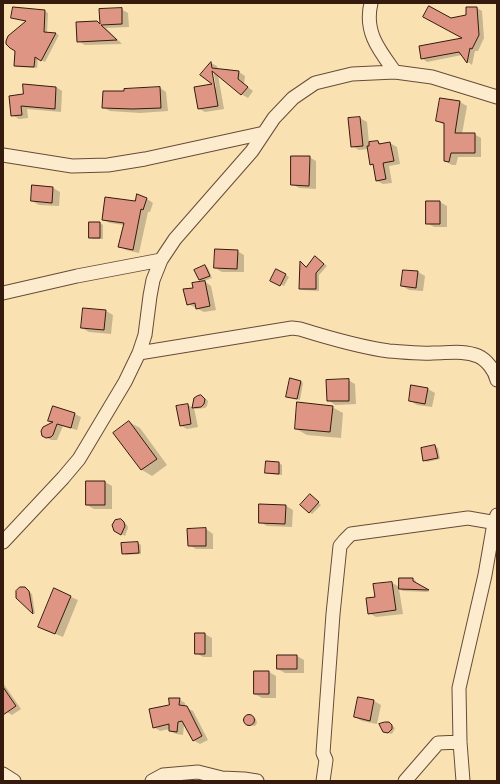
<!DOCTYPE html>
<html>
<head>
<meta charset="utf-8">
<style>
  body { margin:0 }
  #map { position:relative; width:500px; height:784px; overflow:hidden; background:#fae1b2; font-family:"IM FELL Great Primer",serif }
  canvas { display:block }
  .frame { position:absolute; inset:0; border:4px solid #351b0e; pointer-events:none }
</style>
</head>
<body>
<div id="map">
<canvas width="500" height="784"></canvas>
<div class="frame"></div>
</div>
<script>
const ctx = document.querySelector('canvas').getContext('2d');
ctx.lineJoin = 'round';
function fillPath(path, color) { ctx.fillStyle = color; ctx.fill(path, 'evenodd'); }
function stroke(path, color, width, dash) { ctx.strokeStyle = color; ctx.lineWidth = width; ctx.lineCap = dash ? 'butt' : 'round'; ctx.setLineDash(dash || []); ctx.stroke(path); }
const shadow = new Path2D(`
  M 477,8 L 482,11 L 484,38 L 478,51 L 475,51 L 472,65 L 468,62 L 462,55 L 427,62 L 422,58 L 465,39 L 451,19 L 467,16 Z
  M 121,9 L 128,13 L 129,27 L 106,28 L 122,44 L 85,45 L 78,41 L 97,22 L 101,24 Z
  M 44,11 L 48,13 L 47,33 L 56,34 L 59,35 L 45,62 L 38,58 L 37,68 L 19,67 L 15,66 L 27,21 L 12,18 Z
  M 211,63 L 217,66 L 218,70 L 239,72 L 245,76 L 244,84 L 253,91 L 248,98 L 241,94 L 218,75 L 224,109 L 205,112 L 198,108 L 214,85 L 216,88 L 213,67 L 202,75 Z
  M 56,87 L 62,91 L 61,112 L 27,109 L 28,118 L 19,119 L 12,115 L 10,97 Z
  M 160,88 L 166,92 L 168,111 L 140,113 L 110,111 L 103,107 L 125,92 Z
  M 460,102 L 467,106 L 462,134 L 474,134 L 481,138 L 481,157 L 458,157 L 456,165 L 452,165 L 445,161 L 445,125 L 437,121 Z
  M 360,118 L 367,122 L 369,143 L 378,142 L 383,144 L 390,143 L 397,147 L 400,164 L 389,166 L 392,183 L 383,184 L 377,181 L 374,166 L 371,164 L 368,149 L 359,150 L 352,146 Z
  M 309,157 L 316,161 L 316,189 L 299,188 L 292,184 Z
  M 33,186 L 53,188 L 60,192 L 59,206 L 39,205 L 32,201 Z
  M 147,199 L 153,203 L 150,212 L 148,212 L 139,253 L 126,250 L 120,246 L 124,225 L 110,223 L 103,220 L 136,202 Z
  M 440,202 L 447,206 L 447,227 L 434,227 L 427,223 Z
  M 100,223 L 103,225 L 103,239 L 93,239 L 90,237 Z
  M 237,251 L 244,255 L 244,272 L 222,272 L 215,268 Z
  M 319,259 L 327,266 L 319,275 L 319,291 L 303,290 L 300,288 L 303,264 L 307,267 Z
  M 205,266 L 208,268 L 212,278 L 204,281 L 211,286 L 216,310 L 204,312 L 188,304 L 194,288 L 203,282 L 199,280 Z
  M 418,272 L 425,276 L 423,291 L 409,290 L 402,286 Z
  M 286,275 L 289,277 L 284,286 L 272,280 Z
  M 106,311 L 113,315 L 111,334 L 89,332 L 82,328 Z
  M 348,380 L 355,384 L 356,404 L 335,405 L 328,400 Z
  M 300,381 L 303,383 L 300,400 L 288,397 Z
  M 428,389 L 435,393 L 432,407 L 417,405 L 410,401 Z
  M 196,397 L 202,397 L 206,399 L 208,401 L 207,406 L 205,408 L 196,409 L 194,408 L 198,427 L 187,429 L 180,425 L 188,405 L 193,408 Z
  M 332,407 L 343,413 L 341,438 L 307,435 L 296,429 Z
  M 54,408 L 75,414 L 81,417 L 77,430 L 63,426 L 57,440 L 51,440 L 45,437 L 54,423 L 50,420 Z
  M 129,422 L 140,428 L 167,465 L 152,476 L 142,470 L 114,433 Z
  M 435,446 L 438,448 L 440,459 L 427,462 L 424,460 Z
  M 267,462 L 279,463 L 282,465 L 282,475 L 270,474 L 267,472 Z
  M 105,482 L 112,486 L 112,509 L 94,509 L 87,505 Z
  M 313,498 L 321,505 L 312,514 L 309,512 Z
  M 286,506 L 293,510 L 292,527 L 267,526 L 260,522 Z
  M 121,520 L 127,525 L 128,528 L 125,536 L 115,530 Z
  M 206,529 L 213,534 L 213,549 L 196,549 L 189,545 Z
  M 138,543 L 141,545 L 141,554 L 126,555 L 123,553 Z
  M 413,579 L 416,581 L 416,584 L 429,592 L 403,591 L 399,589 L 403,614 L 376,617 L 369,613 L 376,598 L 374,585 L 392,583 L 400,587 Z
  M 25,588 L 32,594 L 35,614 L 17,597 Z
  M 54,590 L 78,600 L 63,637 L 46,630 Z
  M 196,634 L 205,634 L 212,638 L 212,657 L 203,657 L 196,653 Z
  M 297,656 L 304,660 L 304,673 L 285,673 L 278,669 Z
  M 255,672 L 269,672 L 276,676 L 276,698 L 262,698 L 255,694 Z
  M 3,683 L 21,709 L 12,715 L 7,712 L 3,707 Z
  M 179,699 L 185,703 L 185,707 L 193,711 L 208,740 L 200,744 L 193,740 L 186,725 L 184,725 L 183,735 L 176,734 L 170,731 L 170,729 L 160,731 L 154,727 L 170,706 Z
  M 374,701 L 381,705 L 377,724 L 362,721 L 355,717 Z
  M 249,716 L 256,719 L 257,723 L 255,726 L 245,724 L 244,718 Z
  M 389,723 L 395,728 L 392,734 L 384,732 Z`);
const building = new Path2D(`
  M 429,6 L 451,18 L 466,15 L 466,7 L 477,7 L 479,35 L 472,49 L 470,48 L 467,63 L 459,52 L 421,59 L 419,46 L 462,38 L 423,17 Z
  M 13,7 L 45,10 L 44,32 L 56,33 L 41,61 L 35,57 L 34,67 L 14,66 L 15,51 L 10,48 L 6,44 L 6,41 L 8,36 L 26,21 L 11,18 Z
  M 122,8 L 122,24 L 101,25 L 117,40 L 77,42 L 76,22 L 97,21 L 100,24 L 99,9 Z
  M 211,62 L 212,68 L 239,71 L 238,79 L 248,87 L 241,95 L 212,71 L 218,106 L 198,109 L 194,87 L 212,84 L 200,75 Z
  M 23,84 L 56,87 L 55,109 L 21,106 L 22,115 L 11,116 L 9,96 L 23,94 Z
  M 160,87 L 161,108 L 133,109 L 102,108 L 103,91 L 124,91 L 124,89 Z
  M 440,98 L 460,101 L 455,133 L 475,133 L 475,153 L 451,153 L 449,162 L 444,161 L 444,123 L 436,121 Z
  M 360,117 L 363,146 L 351,147 L 348,118 Z
  M 378,141 L 379,144 L 390,142 L 394,161 L 383,163 L 386,179 L 376,181 L 373,164 L 370,165 L 367,146 L 369,146 L 369,142 Z
  M 291,156 L 310,156 L 309,186 L 291,185 Z
  M 32,185 L 53,187 L 52,203 L 31,201 Z
  M 137,194 L 147,198 L 143,210 L 141,209 L 133,250 L 118,247 L 124,223 L 102,220 L 105,197 L 135,201 Z
  M 426,201 L 440,201 L 440,224 L 426,224 Z
  M 89,222 L 100,222 L 100,238 L 89,238 Z
  M 215,249 L 238,250 L 237,269 L 214,268 Z
  M 315,256 L 324,264 L 316,273 L 316,289 L 299,289 L 300,261 L 306,267 Z
  M 205,265 L 210,276 L 199,280 L 194,270 Z
  M 276,269 L 286,274 L 280,286 L 270,281 Z
  M 403,270 L 418,271 L 416,288 L 401,286 Z
  M 205,281 L 210,306 L 196,309 L 195,303 L 187,305 L 183,289 L 193,288 L 192,283 Z
  M 83,308 L 106,310 L 104,330 L 81,328 Z
  M 290,378 L 301,381 L 297,399 L 286,397 Z
  M 349,379 L 349,401 L 327,401 L 326,380 Z
  M 411,385 L 428,388 L 425,404 L 409,401 Z
  M 201,395 L 205,399 L 204,404 L 201,407 L 192,408 L 194,398 L 197,396 Z
  M 297,402 L 333,406 L 330,432 L 295,429 Z
  M 188,404 L 191,424 L 180,426 L 176,406 Z
  M 53,406 L 75,413 L 71,428 L 57,424 L 53,435 L 51,437 L 46,438 L 42,436 L 41,431 L 43,427 L 53,422 L 48,421 Z
  M 129,421 L 157,459 L 141,470 L 113,433 Z
  M 435,445 L 438,458 L 423,461 L 421,448 Z
  M 266,461 L 279,462 L 279,474 L 265,473 Z
  M 86,481 L 105,481 L 105,505 L 86,505 Z
  M 310,494 L 319,502 L 309,513 L 300,505 Z
  M 259,504 L 286,505 L 285,524 L 259,523 Z
  M 121,519 L 124,522 L 125,526 L 121,535 L 114,531 L 112,525 L 115,520 Z
  M 206,528 L 206,546 L 188,546 L 187,529 Z
  M 138,542 L 139,553 L 122,554 L 121,543 Z
  M 399,578 L 413,578 L 413,581 L 429,590 L 399,589 Z
  M 392,582 L 396,610 L 368,614 L 366,598 L 375,597 L 373,584 Z
  M 20,587 L 25,587 L 29,591 L 33,614 L 16,598 L 16,591 Z
  M 54,588 L 71,596 L 55,634 L 38,627 Z
  M 195,633 L 205,633 L 205,654 L 195,654 Z
  M 277,655 L 297,655 L 297,669 L 277,669 Z
  M 254,671 L 269,671 L 269,694 L 254,694 Z
  M 3,687 L 16,706 L 3,715 Z
  M 358,697 L 374,700 L 370,721 L 354,717 Z
  M 169,698 L 180,698 L 179,705 L 187,706 L 202,736 L 193,741 L 182,721 L 178,722 L 177,732 L 169,731 L 169,724 L 153,728 L 149,709 L 169,705 Z
  M243.5 720a5.5 5.5 0 1 1 11 0a5.5 5.5 0 1 1-11 0Z
  M 385,722 L 389,722 L 392,725 L 392,729 L 388,733 L 383,732 L 379,724 Z`);
const minor = new Path2D(`
  M 371,3 C 364,32 379,50 395,72
  M 3,155 L 72,166 L 108,165 L 145,159 L 264,133
  M 3,293 L 77,276 L 161,260
  M 139,353 L 292,328 L 300,329 C 329,338 359,347 389,351 C 403,352 418,354 433,353 C 448,353 464,350 478,356 C 487,360 495,371 497,380
  M 3,542 L 63,478 L 79,459 L 125,382 L 139,353 L 145,335 L 150,296 L 153,280 L 161,260 L 175,239 L 252,151 L 274,118 L 293,98 L 315,83 L 352,74 L 395,72 L 432,77 L 497,97
  M 3,774 L 14,781
  M 152,781 L 163,775 L 198,772 L 222,778 L 244,779 L 257,781
  M 323,781 L 326,760 L 323,753 L 333,614 L 340,546 L 345,540 L 351,534 L 468,518 L 497,523
  M 405,781 L 438,743 L 460,742
  M 463,781 L 460,742 L 459,688 L 485,575 L 494,523 L 497,515`);
fillPath(shadow, '#0003');
fillPath(building, '#df9583');
stroke(building, '#351b0e', 1);
stroke(minor, '#664c37', 15);
stroke(minor, '#fceccd', 13);
</script>
</body>
</html>
